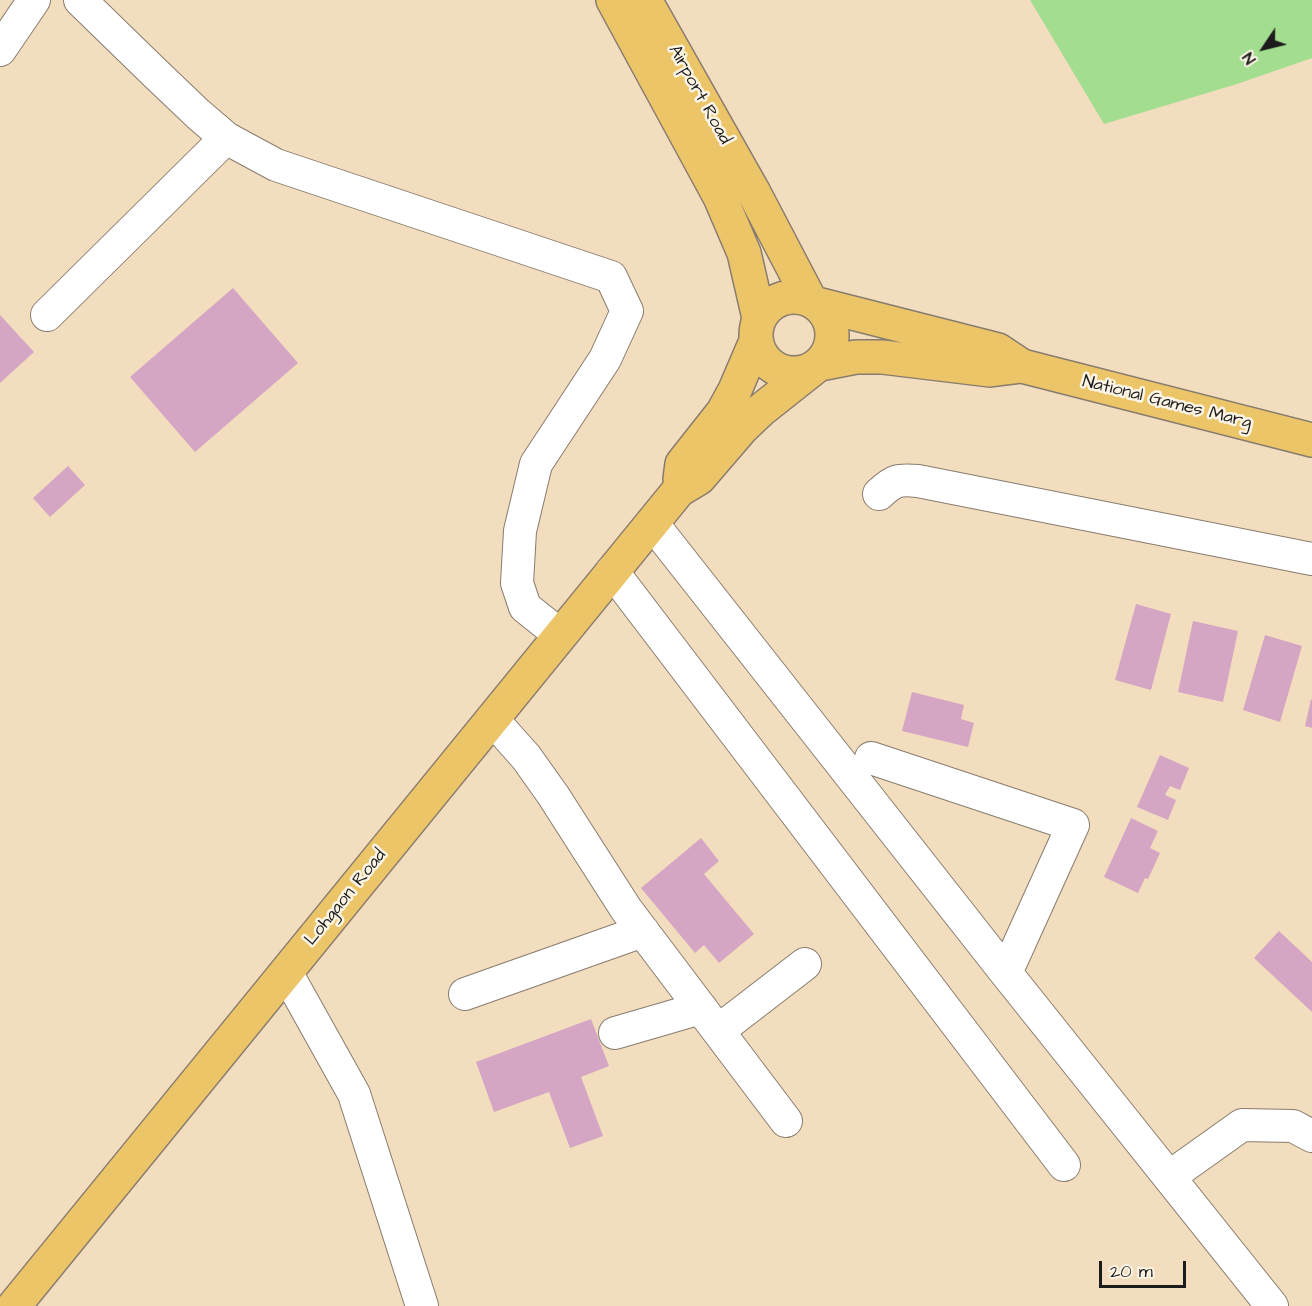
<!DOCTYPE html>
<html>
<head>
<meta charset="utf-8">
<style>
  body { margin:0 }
  #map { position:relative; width:1312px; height:1306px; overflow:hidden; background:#f3ddbf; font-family:"Architects Daughter",sans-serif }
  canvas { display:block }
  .north { position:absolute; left:1234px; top:18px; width:60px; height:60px; -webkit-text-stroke:4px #fcf5e5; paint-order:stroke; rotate:235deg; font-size:16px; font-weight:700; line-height:24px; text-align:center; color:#1c1c1c }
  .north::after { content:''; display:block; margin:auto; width:21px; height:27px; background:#1c1c1c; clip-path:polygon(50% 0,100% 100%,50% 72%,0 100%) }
  .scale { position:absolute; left:1099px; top:1261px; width:87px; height:27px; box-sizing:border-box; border:3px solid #1c1c1c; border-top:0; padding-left:8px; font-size:18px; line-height:21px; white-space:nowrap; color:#1c1c1c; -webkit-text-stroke:4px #fcf5e5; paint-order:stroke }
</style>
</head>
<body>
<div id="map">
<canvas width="1312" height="1306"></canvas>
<div class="north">N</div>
<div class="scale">20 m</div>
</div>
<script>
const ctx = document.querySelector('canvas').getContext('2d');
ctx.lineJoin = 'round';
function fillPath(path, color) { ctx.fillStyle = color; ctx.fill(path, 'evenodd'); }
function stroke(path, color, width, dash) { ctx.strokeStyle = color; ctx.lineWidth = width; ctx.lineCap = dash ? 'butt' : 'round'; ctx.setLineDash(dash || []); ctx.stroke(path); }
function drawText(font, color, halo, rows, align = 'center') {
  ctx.font = font + ' "Architects Daughter",sans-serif'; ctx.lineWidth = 5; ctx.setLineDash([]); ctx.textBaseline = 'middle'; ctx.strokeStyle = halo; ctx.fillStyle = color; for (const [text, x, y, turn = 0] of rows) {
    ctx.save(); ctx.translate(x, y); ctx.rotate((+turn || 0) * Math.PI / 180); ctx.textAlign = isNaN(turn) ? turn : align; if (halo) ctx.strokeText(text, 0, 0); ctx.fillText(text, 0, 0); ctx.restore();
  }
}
const green = new Path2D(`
  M 1030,0 L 1312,0 L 1312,58 L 1237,84 L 1104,124 Z`);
const building = new Path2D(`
  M 233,288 L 298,363 L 195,452 L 130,377 Z
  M 0,315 L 34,352 L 0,383 Z
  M 68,466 L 85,485 L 50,517 L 33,498 Z
  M 1136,604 L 1171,614 L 1151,690 L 1115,680 Z
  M 1193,621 L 1238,631 L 1223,702 L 1178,692 Z
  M 1265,635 L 1302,646 L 1280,722 L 1243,710 Z
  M 912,692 L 964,705 L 961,719 L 974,723 L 968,747 L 902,731 Z
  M 1311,699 L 1312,700 L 1312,728 L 1305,726 Z
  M 1160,755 L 1189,768 L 1180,790 L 1170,786 L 1165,795 L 1176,800 L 1168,820 L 1137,807 Z
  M 1131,818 L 1158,831 L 1150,848 L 1160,853 L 1148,879 L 1145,878 L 1138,893 L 1104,877 Z
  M 701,838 L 719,861 L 704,874 L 754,934 L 719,963 L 704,945 L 695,953 L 641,888 Z
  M 1279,931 L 1312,962 L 1312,1012 L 1254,958 Z
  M 591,1019 L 609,1066 L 581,1077 L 603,1136 L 570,1148 L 549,1092 L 494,1112 L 476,1062 Z`);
const minor = new Path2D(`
  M 80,0 L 155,73 L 198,114 L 226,138 L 276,165 L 611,277 L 627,311 L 605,359 L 536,464 L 520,531 L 517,583 L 525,607 L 560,635
  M 0,50 L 34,0
  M 47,315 L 226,138
  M 879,494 C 894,480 898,479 918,481 L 1312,559
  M 652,523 L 1006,973 L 1272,1306
  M 612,571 L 1064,1165
  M 492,719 L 526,757 L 553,795 L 626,909 L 786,1121
  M 871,758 L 1073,825 L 1006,973
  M 286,972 L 354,1094 L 422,1306
  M 465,994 L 643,931
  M 718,1031 L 805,964
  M 615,1033 L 701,1008
  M 1169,1177 L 1242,1125 L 1293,1126 L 1312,1136`);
const major = new Path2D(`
  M 613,0 L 720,197 L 744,253 L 759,318
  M 645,0 L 753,191 L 810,300
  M756 335a38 38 0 1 1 76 0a38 38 0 1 1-76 0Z
  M 817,304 L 998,350 L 1022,366 L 1312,440
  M 820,364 L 856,357 L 882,357 L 990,370 L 1022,366
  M 680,479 L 682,464 L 723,412 L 735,390 L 756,341
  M 14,1306 L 679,490 L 699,478 L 742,428 L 761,410 L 814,368`);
const streetNames = [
  ["Airport Road",699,95,61],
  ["National Games Marg",1167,403,14],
  ["Lohgaon Road",346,898,-51]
];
fillPath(green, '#a3dd8f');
fillPath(building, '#d4a6c3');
stroke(minor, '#887c6e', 34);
stroke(major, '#887c6e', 36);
stroke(minor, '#fff', 32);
stroke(major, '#ecc569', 33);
drawText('18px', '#1c1c1c', '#fcf5e5', streetNames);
</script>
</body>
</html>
